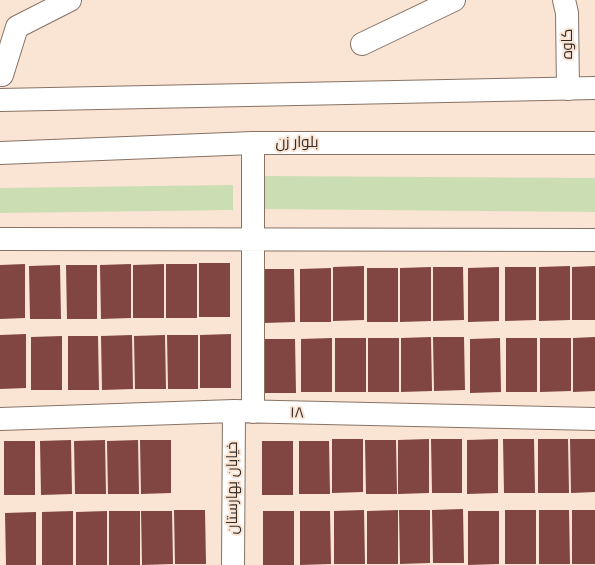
<!DOCTYPE html>
<html>
<head>
<meta charset="utf-8">
<style>
  body { margin:0 }
  canvas { display:block; background:#fae4d4 }
</style>
</head>
<body>
<canvas width="595" height="565"></canvas>
<script>
const ctx = document.querySelector('canvas').getContext('2d');
ctx.lineJoin = 'round';
function fillPath(path, color) { ctx.fillStyle = color; ctx.fill(path, 'evenodd'); }
function stroke(path, color, width, dash) { ctx.strokeStyle = color; ctx.lineWidth = width; ctx.lineCap = dash ? 'butt' : 'round'; ctx.setLineDash(dash || []); ctx.stroke(path); }
function drawText(font, color, halo, rows, align = 'center') {
  ctx.font = font + ' Figtree,Cairo,sans-serif'; ctx.lineWidth = 4; ctx.setLineDash([]); ctx.textBaseline = 'middle'; ctx.strokeStyle = halo; ctx.fillStyle = color; for (const [text, x, y, turn = 0] of rows) {
    ctx.save(); ctx.translate(x, y); ctx.rotate((+turn || 0) * Math.PI / 180); ctx.textAlign = isNaN(turn) ? turn : align; if (halo) ctx.strokeText(text, 0, 0); ctx.fillText(text, 0, 0); ctx.restore();
  }
}
const green = new Path2D(`
  M 263,176 L 595,178 L 595,212 L 262,209 Z
  M 233,185 L 233,210 L 0,213 L 0,188 Z`);
const building = new Path2D(`
  M 199,263 L 230,263 L 230,317 L 199,317 Z
  M 25,264 L 25,318 L 0,319 L 0,265 Z
  M 131,264 L 131,318 L 101,319 L 100,265 Z
  M 164,264 L 164,318 L 133,318 L 133,265 Z
  M 166,264 L 197,264 L 197,318 L 166,318 Z
  M 60,265 L 61,319 L 30,319 L 29,266 Z
  M 66,265 L 97,265 L 97,319 L 67,319 Z
  M 364,266 L 364,320 L 333,321 L 333,267 Z
  M 570,266 L 570,320 L 539,321 L 539,267 Z
  M 595,266 L 595,320 L 572,320 L 572,267 Z
  M 431,267 L 431,321 L 400,322 L 400,268 Z
  M 433,267 L 463,267 L 464,320 L 433,321 Z
  M 499,267 L 499,321 L 468,322 L 468,268 Z
  M 505,267 L 536,267 L 536,320 L 505,321 Z
  M 331,268 L 331,322 L 300,322 L 300,269 Z
  M 367,268 L 398,268 L 398,322 L 367,322 Z
  M 263,269 L 294,269 L 295,322 L 264,323 Z
  M 26,334 L 26,388 L 0,389 L 0,335 Z
  M 231,334 L 231,388 L 200,388 L 200,335 Z
  M 132,335 L 133,389 L 102,390 L 101,336 Z
  M 165,335 L 166,389 L 135,389 L 134,336 Z
  M 167,335 L 198,335 L 198,389 L 168,389 Z
  M 62,336 L 62,390 L 31,390 L 31,337 Z
  M 68,336 L 98,336 L 99,390 L 68,390 Z
  M 431,337 L 432,391 L 401,392 L 401,338 Z
  M 433,337 L 464,337 L 465,390 L 434,391 Z
  M 595,337 L 595,391 L 573,392 L 573,338 Z
  M 332,338 L 332,392 L 301,392 L 301,339 Z
  M 335,338 L 366,338 L 366,392 L 335,392 Z
  M 368,338 L 399,338 L 399,392 L 368,392 Z
  M 500,338 L 501,392 L 470,393 L 470,339 Z
  M 506,338 L 537,338 L 537,392 L 506,392 Z
  M 540,338 L 571,338 L 571,391 L 540,392 Z
  M 264,339 L 295,339 L 296,393 L 265,393 Z
  M 332,439 L 363,439 L 363,492 L 332,493 Z
  M 429,439 L 429,493 L 398,494 L 398,440 Z
  M 431,439 L 462,439 L 462,493 L 432,493 Z
  M 498,439 L 498,493 L 467,494 L 467,440 Z
  M 503,439 L 534,439 L 535,493 L 504,493 Z
  M 538,439 L 568,439 L 569,493 L 538,493 Z
  M 570,439 L 595,439 L 595,492 L 571,493 Z
  M 71,440 L 72,494 L 41,495 L 40,441 Z
  M 105,440 L 106,494 L 75,494 L 74,441 Z
  M 138,440 L 139,494 L 108,494 L 107,441 Z
  M 140,440 L 171,440 L 171,493 L 141,494 Z
  M 365,440 L 396,440 L 397,494 L 366,494 Z
  M 4,441 L 35,441 L 35,495 L 4,495 Z
  M 262,441 L 293,441 L 293,495 L 262,495 Z
  M 299,441 L 329,441 L 330,494 L 299,494 Z
  M 463,509 L 464,563 L 433,563 L 432,510 Z
  M 174,510 L 205,510 L 206,564 L 175,564 Z
  M 364,510 L 365,564 L 334,564 L 334,511 Z
  M 398,510 L 398,564 L 367,564 L 367,511 Z
  M 399,510 L 430,510 L 430,563 L 400,564 Z
  M 505,510 L 536,510 L 536,564 L 505,564 Z
  M 539,510 L 569,510 L 570,564 L 539,564 Z
  M 572,510 L 595,510 L 595,564 L 572,564 Z
  M 73,511 L 73,565 L 42,565 L 42,512 Z
  M 107,511 L 107,565 L 76,565 L 76,512 Z
  M 109,511 L 140,511 L 140,565 L 109,565 Z
  M 141,511 L 172,511 L 173,564 L 142,565 Z
  M 263,511 L 294,511 L 294,565 L 263,565 Z
  M 300,511 L 330,511 L 331,564 L 300,565 Z
  M 468,511 L 499,511 L 499,564 L 468,565 Z
  M 36,512 L 36,565 L 6,565 L 5,513 Z`);
const minor = new Path2D(`
  M 564,0 L 567,13 L 568,89
  M 362,44 L 454,0
  M 2,75 L 17,27 L 70,0
  M 253,143 L 253,412
  M 0,239 L 595,240
  M 0,419 L 234,411 L 595,419
  M 233,565 L 234,411`);
const major = new Path2D(`
  M 0,100 L 595,88
  M 0,153 L 253,143 L 595,143`);
const streetNames = [
  ["کاوه",568,44,-90],
  ["بلوار زن",297,143],
  ["۱۸",297,413,1],
  ["خیابان بهارستان",233,488,-90]
];
fillPath(green, '#cbdeb3');
fillPath(building, '#814641');
stroke(minor, '#877365', 24);
stroke(major, '#877365', 24);
stroke(minor, '#fff', 22);
stroke(major, '#fff', 22);
drawText('15px', '#342b26', '#fae4d4', streetNames);
</script>
</body>
</html>
